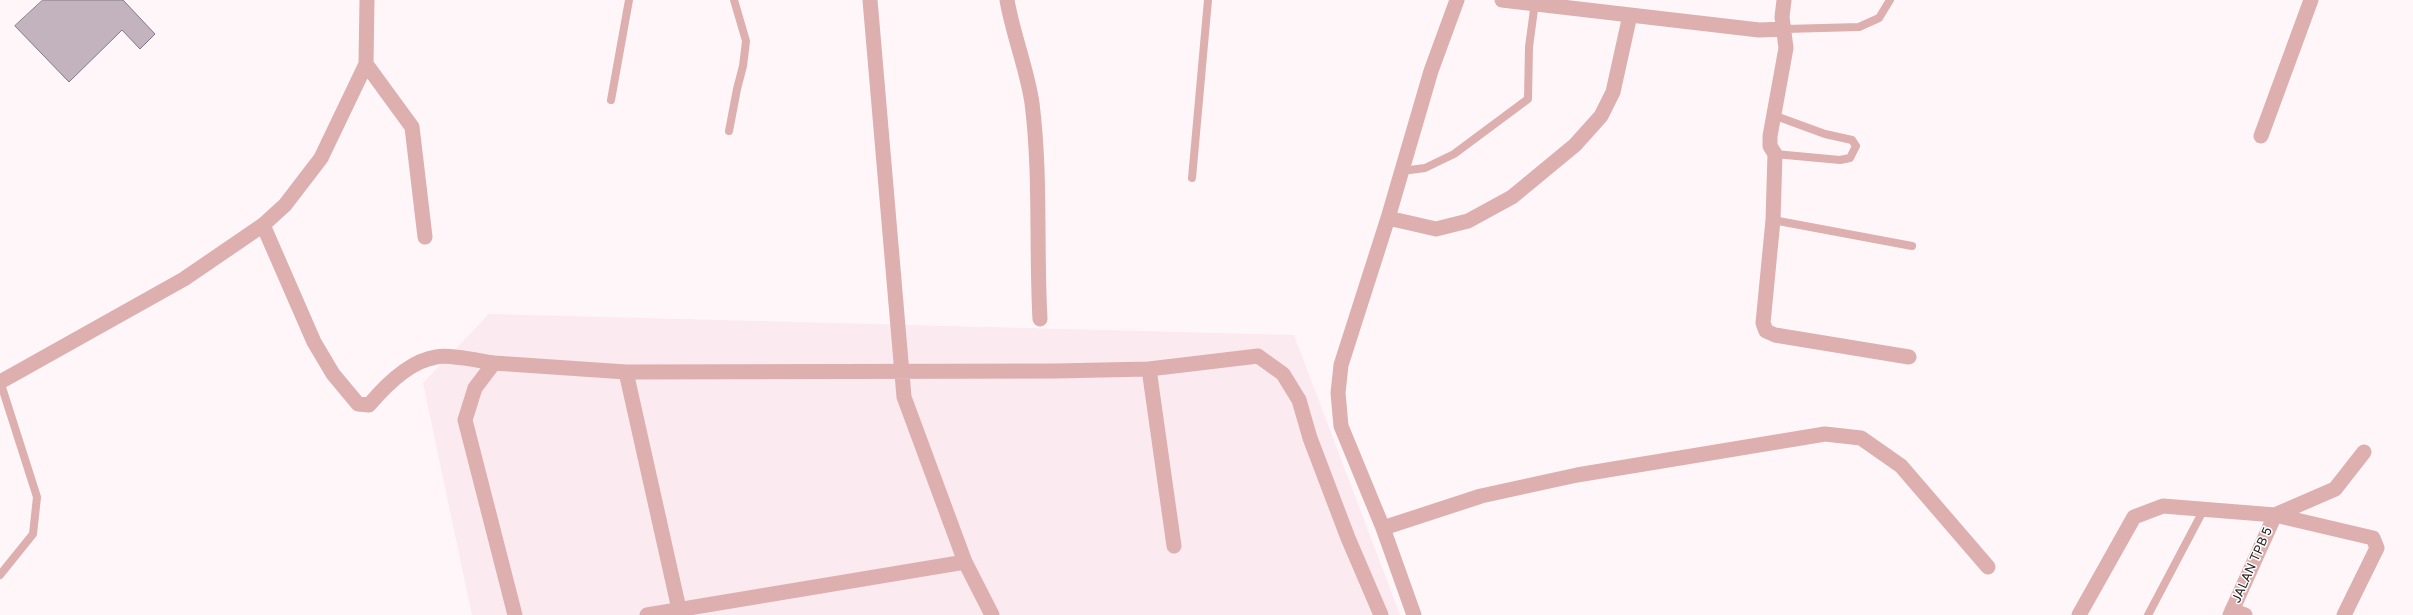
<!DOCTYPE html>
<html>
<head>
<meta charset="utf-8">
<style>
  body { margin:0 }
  canvas { display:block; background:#fef6f8 }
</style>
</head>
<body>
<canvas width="2413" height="615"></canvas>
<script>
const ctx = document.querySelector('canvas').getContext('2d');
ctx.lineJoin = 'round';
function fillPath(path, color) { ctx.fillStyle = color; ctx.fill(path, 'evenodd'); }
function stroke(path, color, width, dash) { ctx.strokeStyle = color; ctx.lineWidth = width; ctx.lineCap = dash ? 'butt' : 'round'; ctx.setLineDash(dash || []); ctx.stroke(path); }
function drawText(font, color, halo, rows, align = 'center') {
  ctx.font = font + ' "Golos Text",sans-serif'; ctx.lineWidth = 3; ctx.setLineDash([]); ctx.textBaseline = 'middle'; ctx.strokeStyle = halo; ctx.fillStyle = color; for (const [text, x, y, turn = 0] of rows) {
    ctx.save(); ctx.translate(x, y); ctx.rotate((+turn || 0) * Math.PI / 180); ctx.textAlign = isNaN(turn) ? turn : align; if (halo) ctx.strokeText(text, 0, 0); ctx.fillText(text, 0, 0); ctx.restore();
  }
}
const built = new Path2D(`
  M 489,314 L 1294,335 L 1400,615 L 472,615 L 423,383 Z`);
const building = new Path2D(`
  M 43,0 L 123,0 L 155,34 L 140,49 L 122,30 L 69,82 L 15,26 Z`);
const lane = new Path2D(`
  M 1785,29 L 1859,27 L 1879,18 L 1890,0
  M 611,100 L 629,0
  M 1773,115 L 1825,134 L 1852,140 L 1856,146 L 1850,158 L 1840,160 L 1775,154
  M 729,131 L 737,89 L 743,66 L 746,41 L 734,0
  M 1402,171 L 1425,168 L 1454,154 L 1528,99 L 1529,47 L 1535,2
  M 1192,178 L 1208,0
  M 1773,220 L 1912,246
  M 0,575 L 33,534 L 37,497 L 0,381
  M 2148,615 L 2204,509`);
const street = new Path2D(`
  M 870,0 L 904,397 L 965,562 L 992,615
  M 1007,0 C 1013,35 1027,69 1032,103 C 1041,175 1036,247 1040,319
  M 1502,0 L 1759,30 L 1785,29
  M 1784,0 L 1782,17 L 1786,48 L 1770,136 L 1770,146 L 1775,154 L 1773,220 L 1763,323 L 1766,331 L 1775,335 L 1909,357
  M 366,64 L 412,127 L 425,237
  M 2261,136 L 2311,0
  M 1388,218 L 1436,229 L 1468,221 L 1512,197 L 1575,145 L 1601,116 L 1613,92 L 1630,15
  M 263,225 L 314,342 L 333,374 L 358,404 L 369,405 C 385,386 410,361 436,357 C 448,354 480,361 494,363
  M 1149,369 L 1174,546
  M 626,372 L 679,609
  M 0,382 L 184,279 L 263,225 L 285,205 L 321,158 L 366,64 L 367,0
  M 1383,528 L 1481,496 L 1577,475 L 1825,434 L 1861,438 L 1901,466 L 1988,567
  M 2232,610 L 2245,615
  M 515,615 L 465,420 L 475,388 L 494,363 L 626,372 L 1055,371 L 1149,369 L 1258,356 L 1283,374 L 1299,400 L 1310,438 L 1348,538 L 1381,615
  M 647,615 L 965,562
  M 1414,615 L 1383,528 L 1341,426 L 1338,393 L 1341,365 L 1388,218 L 1431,71 L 1457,0
  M 2079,615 L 2134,517 L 2163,506 L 2275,515 L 2373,538 L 2377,548 L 2344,615
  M 2230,615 L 2275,515 L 2335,489 L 2364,452`);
const streetNames = [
  ["JALAN TPB 5",2252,565,-66]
];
fillPath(built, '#fbeaf0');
fillPath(building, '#c2b3bf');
stroke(building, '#857883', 1);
stroke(lane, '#ddafae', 8);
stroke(street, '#ddafae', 15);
drawText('13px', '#2c2527', '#fff', streetNames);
</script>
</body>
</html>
